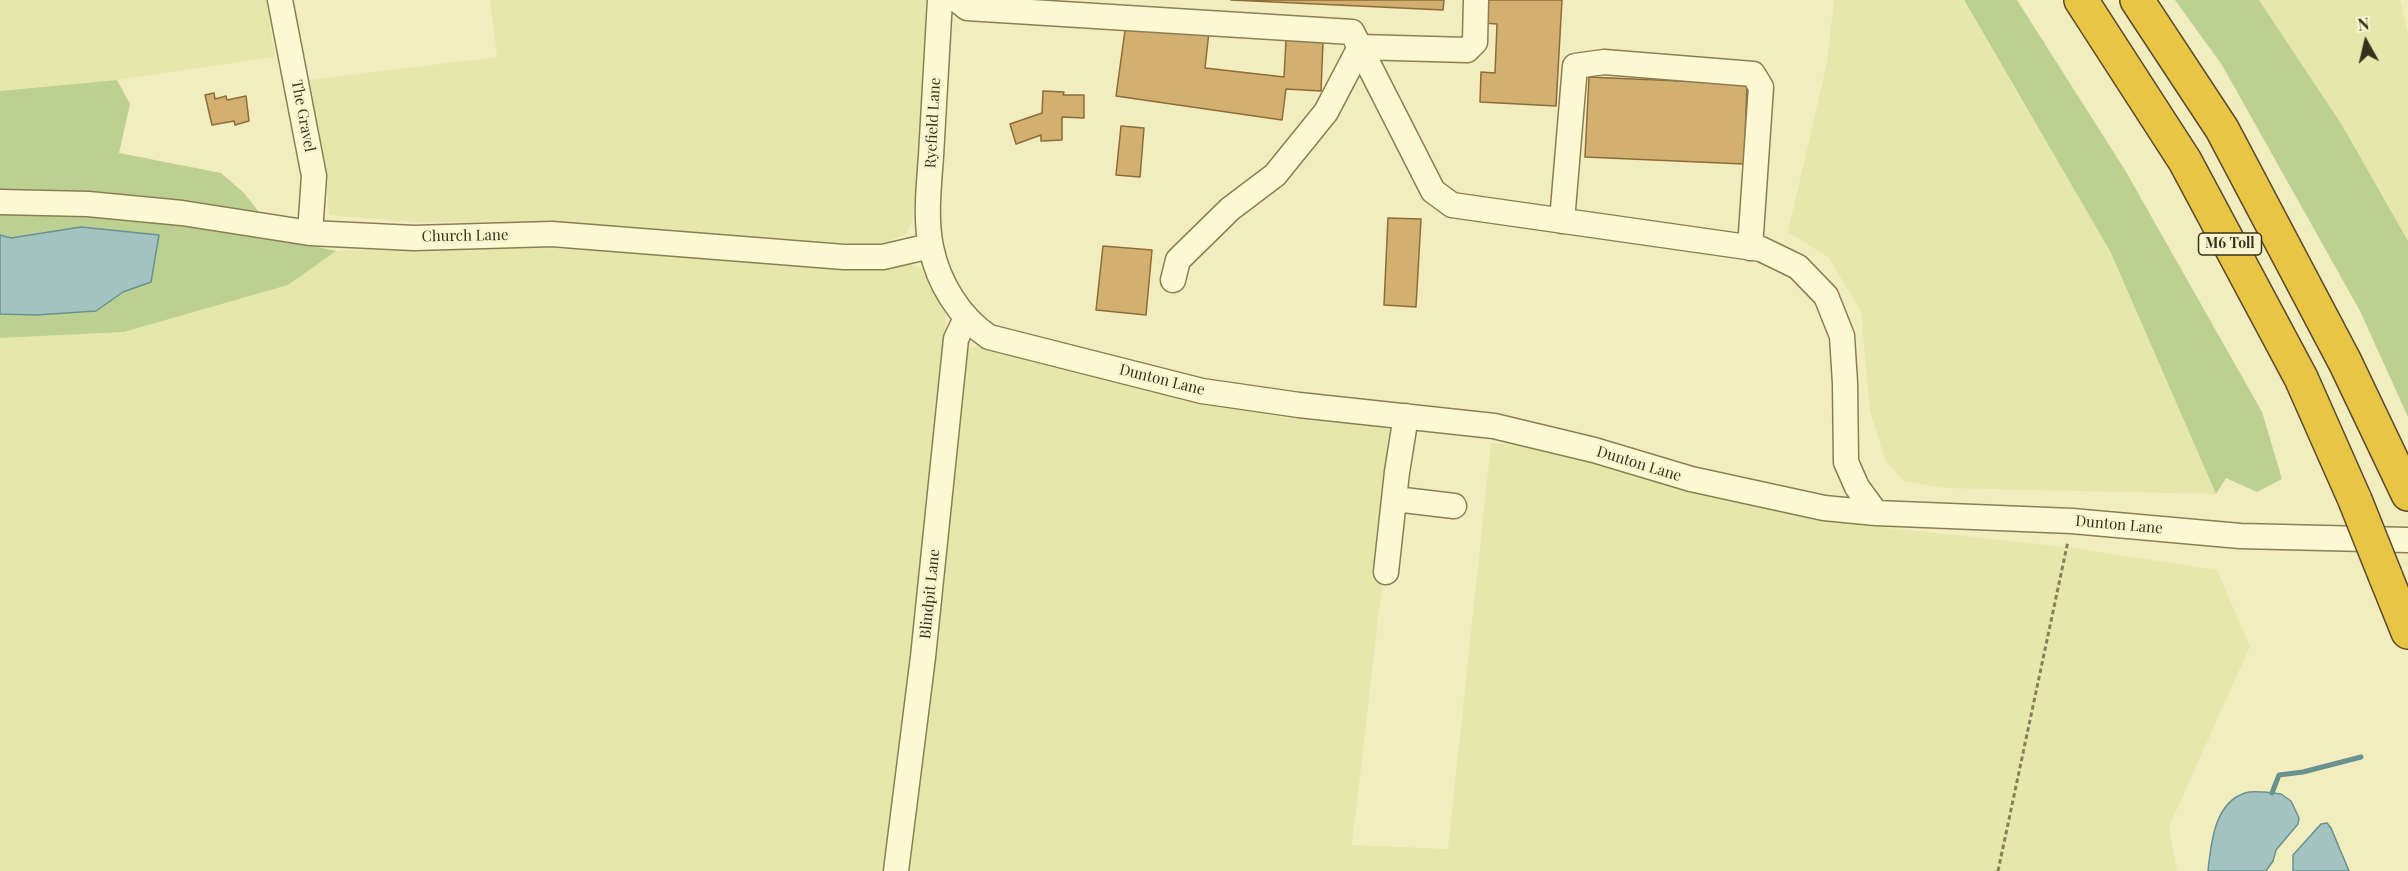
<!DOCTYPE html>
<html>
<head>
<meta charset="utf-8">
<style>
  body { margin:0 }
  #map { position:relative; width:2408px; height:871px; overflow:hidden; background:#f2edbe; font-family:"Playfair Display",serif }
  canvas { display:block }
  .north { position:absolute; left:2336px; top:12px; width:60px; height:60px; -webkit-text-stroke:4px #f8f5ce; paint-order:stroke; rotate:352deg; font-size:16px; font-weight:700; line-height:24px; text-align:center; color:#39301b }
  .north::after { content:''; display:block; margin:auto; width:21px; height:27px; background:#39301b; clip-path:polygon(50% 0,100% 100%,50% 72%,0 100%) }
</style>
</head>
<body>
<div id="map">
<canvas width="2408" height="871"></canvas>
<div class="north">N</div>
</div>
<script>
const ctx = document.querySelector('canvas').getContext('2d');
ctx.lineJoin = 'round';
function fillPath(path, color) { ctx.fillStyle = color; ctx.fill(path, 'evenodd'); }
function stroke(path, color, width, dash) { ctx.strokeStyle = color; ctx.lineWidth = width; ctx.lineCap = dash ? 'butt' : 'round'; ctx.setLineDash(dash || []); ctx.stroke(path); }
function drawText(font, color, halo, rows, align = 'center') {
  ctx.font = font + ' "Playfair Display",serif'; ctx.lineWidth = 5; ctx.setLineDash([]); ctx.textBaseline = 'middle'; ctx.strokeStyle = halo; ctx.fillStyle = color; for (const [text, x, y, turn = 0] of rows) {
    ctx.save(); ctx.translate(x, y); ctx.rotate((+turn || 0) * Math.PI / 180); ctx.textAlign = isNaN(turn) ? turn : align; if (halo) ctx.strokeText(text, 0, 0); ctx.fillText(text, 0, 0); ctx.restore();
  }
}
const farmland = new Path2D(`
  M 0,0 L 266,0 L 275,57 L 117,80 L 0,91 Z
  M 490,0 L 929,0 L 919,174 L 912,223 L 906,234 L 879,245 L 550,223 L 413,222 L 329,215 L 325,169 L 308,80 L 497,57 Z
  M 1834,0 L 1963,0 L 2111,253 L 2216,494 L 1944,488 L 1904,481 L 1886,462 L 1870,411 L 1861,312 L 1829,258 L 1788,232 L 1827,63 Z
  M 2259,0 L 2400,0 L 2408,33 L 2408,241 L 2342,125 Z
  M 464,246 L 604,250 L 751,263 L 909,264 L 925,269 L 945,312 L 946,342 L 903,718 L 882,871 L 0,871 L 0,338 L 124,332 L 288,285 L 336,251 Z
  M 984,345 L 1336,420 L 1400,429 L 1352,845 L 1448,849 L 1491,443 L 1550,449 L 1888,523 L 1887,528 L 2067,547 L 2217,570 L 2250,646 L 2169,827 L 2177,871 L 902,871 L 963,353 L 969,348 Z`);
const green = new Path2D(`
  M 1964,0 L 2017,0 L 2125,170 L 2262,412 L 2282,479 L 2257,492 L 2226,478 L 2216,494 L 2111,253 Z
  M 2175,0 L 2259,0 L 2342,125 L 2408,241 L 2408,417 L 2360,311 L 2222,65 Z
  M 117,80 L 130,104 L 119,153 L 221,173 L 244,193 L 279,238 L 336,251 L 288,285 L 124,332 L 0,338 L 0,91 Z`);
const water = new Path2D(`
  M 81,227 L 159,235 L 151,282 L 123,292 L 96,311 L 36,315 L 0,314 L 0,235 L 11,238 Z
  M 2265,792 L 2281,794 L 2291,801 L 2299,818 L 2298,824 L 2276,850 L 2273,861 L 2266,871 L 2208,871 C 2211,844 2214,803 2245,793 C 2251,791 2259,792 2265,792 Z
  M 2327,823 L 2331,828 L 2349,871 L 2293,871 L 2293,855 L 2321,824 Z`);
const stream = new Path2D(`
  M 2272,793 L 2279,775 L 2303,772 L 2361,757`);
const building = new Path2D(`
  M 1231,0 L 1444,0 L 1443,10 Z
  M 1484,0 L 1562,0 L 1556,106 L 1480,102 L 1481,72 L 1495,73 L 1497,24 L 1483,23 Z
  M 1126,23 L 1209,32 L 1205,68 L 1284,77 L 1286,40 L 1323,42 L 1321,91 L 1286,89 L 1282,120 L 1116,96 Z
  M 1589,77 L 1747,84 L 1744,164 L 1585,157 Z
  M 1043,91 L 1064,92 L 1063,95 L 1084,95 L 1084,118 L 1062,117 L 1062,140 L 1041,141 L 1041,135 L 1016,144 L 1010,124 L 1042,113 Z
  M 214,93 L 215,99 L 226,96 L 227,100 L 246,96 L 249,121 L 235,125 L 234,121 L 212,125 L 205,95 Z
  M 1121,126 L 1144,128 L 1140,177 L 1116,175 Z
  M 1388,218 L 1421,219 L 1416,307 L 1384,305 Z
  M 1103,246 L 1152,250 L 1146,315 L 1096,310 Z`);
const path = new Path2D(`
  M 1998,871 L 2068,541`);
const minor = new Path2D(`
  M 280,0 L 314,176 L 310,233
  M 940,0 C 937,52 934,104 931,156 C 929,185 925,218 931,247 C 938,282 959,317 989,337 L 1202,391 L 1299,405 L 1494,426 L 1594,450 L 1691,479 L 1824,508 L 1876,513 L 2072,521 L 2240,536 L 2408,540
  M 957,0 L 967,8 L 1352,32 L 1433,191 L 1452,205 L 1761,249 L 1798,267 L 1826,296 L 1842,336 L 1845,383 L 1846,462 L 1857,487 L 1876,513
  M 0,202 L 88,204 L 182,213 L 310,233 L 414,238 L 552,234 L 844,257 L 883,257 L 930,246
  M 1562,221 L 1575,66 L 1604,62 L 1753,74 L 1761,87 L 1750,248
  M 1173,280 L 1178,260 L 1230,209 L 1275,175 L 1326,112 L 1360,47 L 1467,50 L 1475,42 L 1476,0
  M 1395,499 L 1454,506
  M 1386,572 L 1397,472 L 1406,416
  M 896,871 L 923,657 L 956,339 L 966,318`);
const highway = new Path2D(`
  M 2081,0 L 2185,161 L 2301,378 L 2355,500
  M 2137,0 L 2222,129 L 2345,362 L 2408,494
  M 2385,575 L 2408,632`);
const highwayBridge = new Path2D(`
  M 2355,500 L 2385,575`);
const shields = [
  [2230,244,63]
];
const shieldNames = [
  ["M6 Toll",2230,244]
];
const streetNames = [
  ["The Gravel",303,116,79],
  ["Ryefield Lane",933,123,-87],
  ["Church Lane",465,236,-1],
  ["Dunton Lane",1162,380,14],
  ["Dunton Lane",1639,464,17],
  ["Dunton Lane",2119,525,5],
  ["Blindpit Lane",930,594,-84]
];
fillPath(farmland, '#e5e8aa');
fillPath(green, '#bbd091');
fillPath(water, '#a2c3c0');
stroke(water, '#689190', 1.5);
stroke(stream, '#689190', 5);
fillPath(building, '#d3af70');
stroke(building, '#8c6c39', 1.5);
stroke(minor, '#8b7e55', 27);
stroke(highway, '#584a2a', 36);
stroke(path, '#8b7e55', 3, [4.5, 3]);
stroke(minor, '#fcf8d2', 24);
stroke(highway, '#e9c546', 33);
stroke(highwayBridge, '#584a2a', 36, []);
stroke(highwayBridge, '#e9c546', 33);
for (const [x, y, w] of shields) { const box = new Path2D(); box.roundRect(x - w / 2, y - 11, w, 22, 4.5); ctx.fillStyle = '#f8f5ce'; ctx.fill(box); stroke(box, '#39301b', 1.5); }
drawText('bold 14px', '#39301b', null, shieldNames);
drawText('15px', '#39301b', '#f8f5ce', streetNames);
</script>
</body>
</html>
